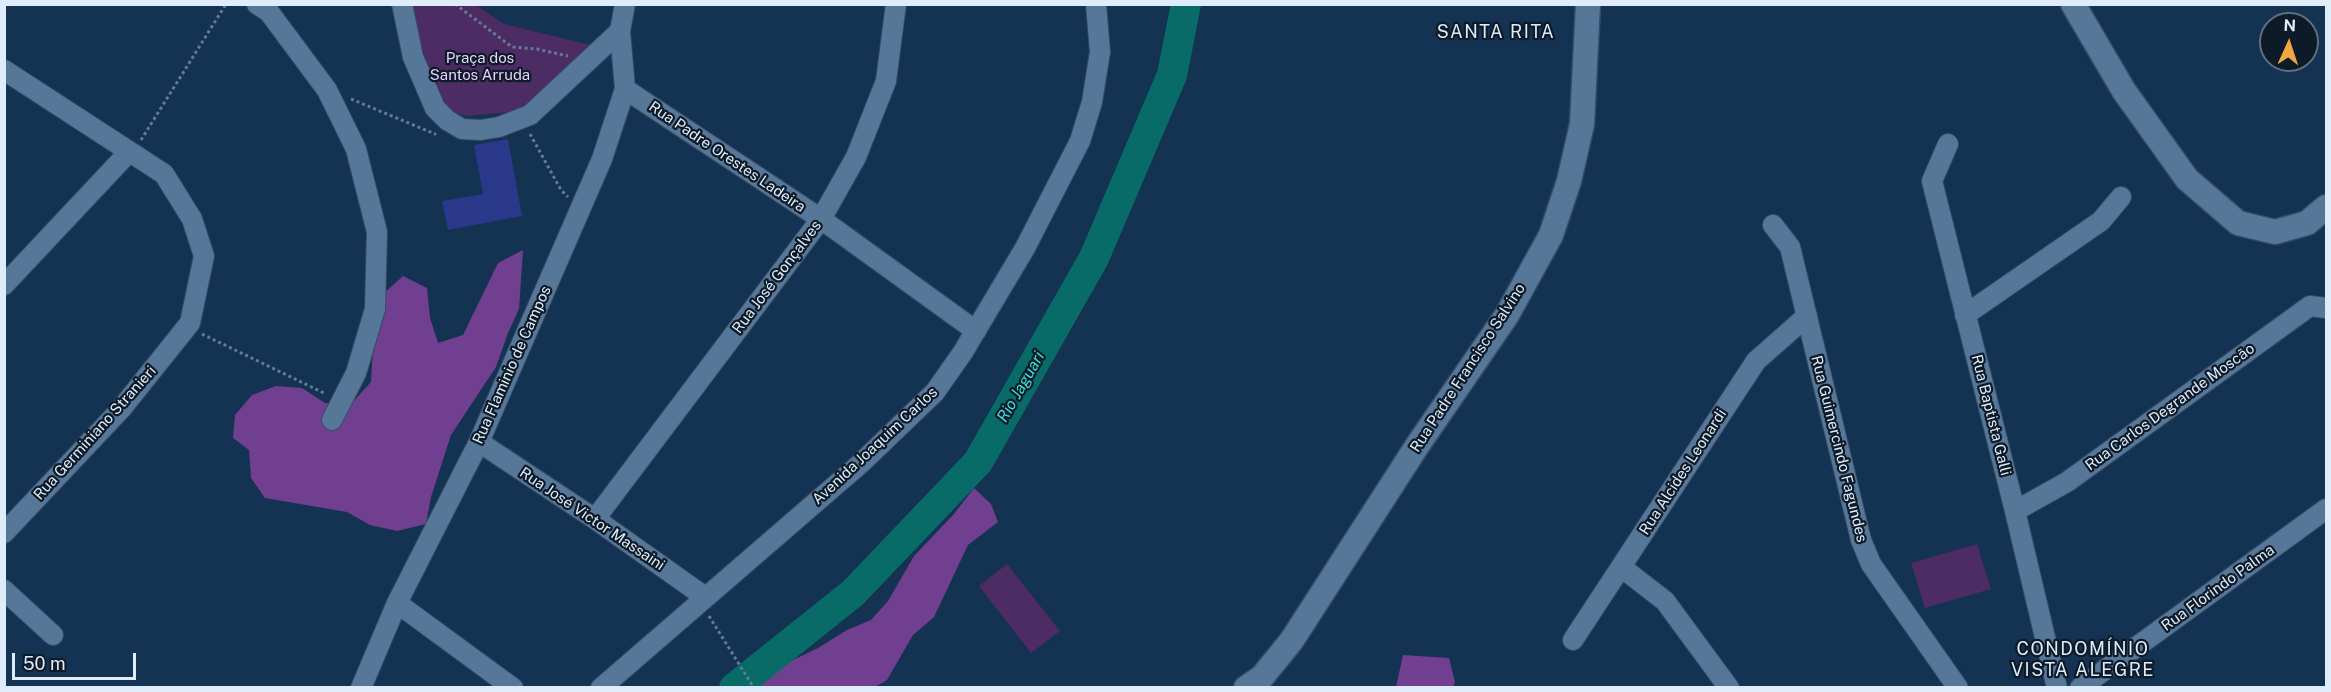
<!DOCTYPE html>
<html>
<head>
<meta charset="utf-8">
<style>
  body { margin:0 }
  #map { position:relative; width:2331px; height:692px; overflow:hidden; background:#143251; font-family:"Public Sans",sans-serif }
  canvas { display:block }
  .frame { position:absolute; inset:0; border:6px solid #deecfc; pointer-events:none }
  .north { position:absolute; left:2259px; top:12px; width:60px; height:60px; box-sizing:border-box; background:#0d1a27; border:2px solid #616e7c; border-radius:50%; rotate:3deg; font-size:16px; font-weight:700; line-height:24px; text-align:center; color:#deecfc }
  .north::after { content:''; display:block; margin:auto; width:21px; height:27px; background:#f1a63f; clip-path:polygon(50% 0,100% 100%,50% 72%,0 100%) }
  .scale { position:absolute; left:12px; top:653px; width:124px; height:27px; box-sizing:border-box; border:3px solid #deecfc; border-top:0; padding-left:8px; font-size:18px; line-height:21px; white-space:nowrap; color:#deecfc; -webkit-text-stroke:4px #0d1a27; paint-order:stroke }
</style>
</head>
<body>
<div id="map">
<canvas width="2331" height="692"></canvas>
<div class="frame"></div>
<div class="north">N</div>
<div class="scale">50 m</div>
</div>
<script>
const ctx = document.querySelector('canvas').getContext('2d');
ctx.lineJoin = 'round';
function fillPath(path, color) { ctx.fillStyle = color; ctx.fill(path, 'evenodd'); }
function stroke(path, color, width, dash) { ctx.strokeStyle = color; ctx.lineWidth = width; ctx.lineCap = dash ? 'butt' : 'round'; ctx.setLineDash(dash || []); ctx.stroke(path); }
function drawText(font, color, halo, rows, align = 'center') {
  ctx.font = font + ' "Public Sans",sans-serif'; ctx.lineWidth = 4.5; ctx.setLineDash([]); ctx.textBaseline = 'middle'; ctx.strokeStyle = halo; ctx.fillStyle = color; for (const [text, x, y, turn = 0] of rows) {
    ctx.save(); ctx.translate(x, y); ctx.rotate((+turn || 0) * Math.PI / 180); ctx.textAlign = isNaN(turn) ? turn : align; if (halo) ctx.strokeText(text, 0, 0); ctx.fillText(text, 0, 0); ctx.restore();
  }
}
const green = new Path2D(`
  M 412,5 L 476,5 L 504,24 L 590,45 L 564,74 L 523,111 L 466,116 L 454,112 L 444,105 L 430,74 L 418,35 Z
  M 1977,544 L 1991,589 L 1925,608 L 1911,563 Z
  M 1007,564 L 1060,631 L 1031,653 L 979,586 Z`);
const forest = new Path2D(`
  M 523,250 L 519,309 L 508,333 L 496,367 L 451,435 L 431,497 L 426,524 L 397,531 L 370,525 L 347,512 L 265,498 L 251,478 L 249,450 L 233,438 L 235,415 L 252,395 L 276,386 L 302,388 L 325,403 L 351,404 L 371,382 L 374,330 L 382,295 L 403,276 L 427,288 L 430,318 L 438,343 L 463,335 L 498,263 Z
  M 974,488 L 991,504 L 998,522 L 968,545 L 934,617 L 913,635 L 887,680 L 875,687 L 756,687 L 789,662 L 818,648 L 847,630 L 871,620 L 888,601 L 914,556 L 953,515 Z
  M 1403,655 L 1449,658 L 1455,682 L 1453,687 L 1396,687 Z`);
const river = new Path2D(`
  M 734,688 L 853,593 L 978,462 L 1094,258 L 1172,75 L 1186,4`);
const building = new Path2D(`
  M 508,139 L 522,216 L 448,230 L 442,201 L 483,194 L 474,145 Z`);
const path = new Path2D(`
  M 455,4 L 512,47 L 537,49 L 568,56
  M 351,99 L 435,134 L 436,133
  M 530,134 L 561,190 L 568,197
  M 141,140 L 226,4
  M 202,334 L 326,394
  M 709,616 L 754,688`);
const minor = new Path2D(`
  M 257,4 L 269,12 L 327,90 L 356,149 L 377,232 L 375,309 L 356,373 L 332,420
  M 402,4 L 413,57 L 435,108 L 447,120 L 462,129 L 481,130 L 499,127 L 530,115 L 620,31
  M 4,70 L 164,174 L 192,219 L 204,256 L 190,323 L 121,409 L 4,533
  M 625,89 L 821,219 L 976,331
  M 1948,144 L 1932,181 L 2015,511 L 2057,688
  M 1773,225 L 1790,247 L 1861,540 L 1871,564 L 1958,688
  M 4,285 L 129,152
  M 1965,315 L 2101,221 L 2121,197
  M 479,442 L 595,519 L 705,597
  M 2015,511 L 2067,482 L 2310,306 L 2326,308
  M 595,519 L 821,219 L 856,157 L 886,81 L 896,4
  M 1621,567 L 1665,601 L 1729,688
  M 4,590 L 53,635
  M 397,603 L 513,688
  M 1573,640 L 1756,361 L 1807,316
  M 361,688 L 397,603 L 479,442 L 602,159 L 625,89 L 620,31 L 625,4
  M 601,688 L 860,464 L 935,392 L 963,352 L 1025,248 L 1080,141 L 1092,102 L 1100,52 L 1096,4
  M 2080,688 L 2326,509`);
const tertiary = new Path2D(`
  M 2073,4 L 2124,91 L 2187,179 L 2238,223 L 2275,232 L 2307,223 L 2326,207
  M 1246,688 L 1262,677 L 1292,640 L 1417,446 L 1507,315 L 1551,235 L 1569,181 L 1582,124 L 1588,4`);
const parkNames = [
  ["Praça dos",480,58],
  ["Santos Arruda",480,75]
];
const streetNames = [
  ["Rua Padre Orestes Ladeira",727,157,34],
  ["Rua José Gonçalves",777,277,-53],
  ["Rua Flaminio de Campos",512,365,-66],
  ["Rua Padre Francisco Salvino",1468,368,-57],
  ["Rua Carlos Degrande Moscão",2170,407,-36],
  ["Rua Baptista Galli",1991,415,76],
  ["Rua Germiniano Stranieri",95,433,-48],
  ["Avenida Joaquim Carlos",875,446,-43],
  ["Rua Guimercindo Fagundes",1839,449,76],
  ["Rua Alcides Leonardi",1683,472,-57],
  ["Rua José Victor Massaini",592,519,34],
  ["Rua Florindo Palma",2218,588,-36]
];
const waterNames = [
  ["Rio Jaguari",1021,387,-60]
];
const quarterNames = [
  ["SANTA RITA",1496,32],
  ["CONDOMÍNIO",2083,649],
  ["VISTA ALEGRE",2083,670]
];
fillPath(green, '#4d2b63');
fillPath(forest, '#713f90');
stroke(river, '#096b68', 30);
fillPath(building, '#293888');
stroke(minor, '#354c65', 22);
stroke(tertiary, '#354c65', 27);
stroke(path, '#637b94', 3, [3, 3]);
stroke(minor, '#577799', 20);
stroke(tertiary, '#577799', 24);
drawText('15px', '#e9cffb', '#0d1a27', parkNames);
drawText('15px', '#deecfc', '#0d1a27', streetNames);
drawText('italic 16px', '#3be2db', '#0d1a27', waterNames);
ctx.letterSpacing = '1.5px';
drawText('18px', '#deecfc', '#0d1a27', quarterNames);
ctx.letterSpacing = '0px';
</script>
</body>
</html>
